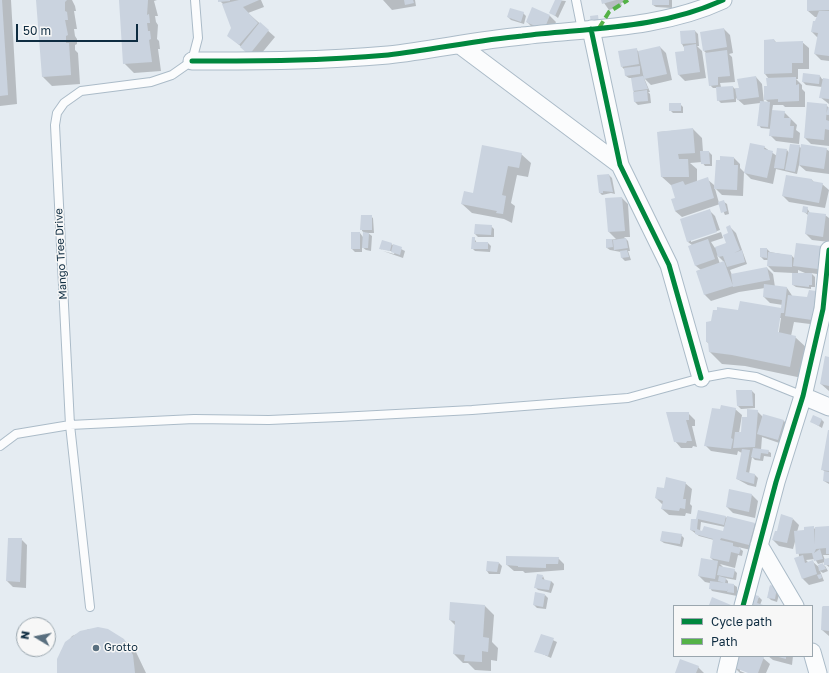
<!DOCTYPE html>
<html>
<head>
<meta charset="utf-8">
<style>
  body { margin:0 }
  #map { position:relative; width:829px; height:673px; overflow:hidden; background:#e5ecf2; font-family:"Golos Text",sans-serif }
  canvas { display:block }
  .legend { position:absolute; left:673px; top:605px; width:140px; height:52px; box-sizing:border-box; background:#f7f7f7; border:1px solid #9aa6ae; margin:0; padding:5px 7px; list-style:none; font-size:12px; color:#0e2c41 }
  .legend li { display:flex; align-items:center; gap:8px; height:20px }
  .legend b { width:20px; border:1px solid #9aa6ae }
  .north { position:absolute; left:16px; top:617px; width:40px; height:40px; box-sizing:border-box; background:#f7f7f7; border:1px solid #9aa6ae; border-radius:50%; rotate:280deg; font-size:11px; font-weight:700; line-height:16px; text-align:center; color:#0e2c41 }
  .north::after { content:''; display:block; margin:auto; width:14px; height:18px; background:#596f7f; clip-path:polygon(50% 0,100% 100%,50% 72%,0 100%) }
  .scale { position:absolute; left:16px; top:24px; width:122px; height:18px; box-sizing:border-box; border:2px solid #0e2c41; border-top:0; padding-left:5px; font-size:12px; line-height:14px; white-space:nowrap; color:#0e2c41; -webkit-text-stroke:3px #f7f7f7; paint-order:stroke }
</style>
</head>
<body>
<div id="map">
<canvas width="829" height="673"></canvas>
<ul class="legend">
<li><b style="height:5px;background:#00873e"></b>Cycle path</li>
<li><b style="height:5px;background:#54b247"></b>Path</li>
</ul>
<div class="north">N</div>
<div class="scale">50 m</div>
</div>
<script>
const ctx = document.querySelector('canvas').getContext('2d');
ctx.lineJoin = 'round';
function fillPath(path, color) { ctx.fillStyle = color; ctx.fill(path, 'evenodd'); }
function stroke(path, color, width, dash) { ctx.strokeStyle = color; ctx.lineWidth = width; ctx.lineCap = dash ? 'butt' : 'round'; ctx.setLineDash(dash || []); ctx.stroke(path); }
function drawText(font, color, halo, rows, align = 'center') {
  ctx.font = font + ' "Golos Text",sans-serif'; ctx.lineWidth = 3; ctx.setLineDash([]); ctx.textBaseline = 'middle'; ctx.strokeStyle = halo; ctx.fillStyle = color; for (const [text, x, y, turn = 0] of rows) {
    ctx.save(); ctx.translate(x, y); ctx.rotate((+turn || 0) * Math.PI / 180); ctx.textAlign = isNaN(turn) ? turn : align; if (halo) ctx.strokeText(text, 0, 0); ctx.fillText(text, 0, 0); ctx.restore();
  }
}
const shadow = new Path2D(`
  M 0,0 L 11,0 L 17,104 L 0,106 Z
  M 37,0 L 72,0 L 75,6 L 76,11 L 74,11 L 77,29 L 74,29 L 75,36 L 77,39 L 77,44 L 75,45 L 75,50 L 78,53 L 80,84 L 52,86 L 43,77 Z
  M 120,0 L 157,0 L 154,1 L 158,16 L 155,16 L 156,22 L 158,25 L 157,39 L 159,41 L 160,49 L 158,49 L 161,71 L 134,73 L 124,63 Z
  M 219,0 L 261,0 L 264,7 L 248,13 L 275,37 L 256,60 L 228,35 L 232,28 L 223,4 Z
  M 415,0 L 416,6 L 392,10 L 383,0 Z
  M 556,0 L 566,1 L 558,18 L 550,12 Z
  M 602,0 L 627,0 L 628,2 L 621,3 L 622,6 L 609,10 Z
  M 653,0 L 672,0 L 672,8 L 656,7 L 653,5 Z
  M 808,0 L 829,0 L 829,61 L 821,60 L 815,54 L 818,38 L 812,32 L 818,17 L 815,17 L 808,11 Z
  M 533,9 L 550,16 L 556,22 L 550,35 L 533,28 L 527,22 Z
  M 523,13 L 526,16 L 524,24 L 511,20 L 508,17 Z
  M 724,29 L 730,35 L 733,53 L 729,54 L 732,57 L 735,82 L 720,83 L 721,87 L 733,87 L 735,89 L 740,89 L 756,77 L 762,84 L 764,103 L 769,103 L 764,98 L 769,79 L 765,74 L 765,40 L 774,40 L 777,43 L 802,42 L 809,48 L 809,69 L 798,69 L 798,79 L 796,79 L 802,85 L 802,89 L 805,92 L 805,107 L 785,107 L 783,105 L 773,105 L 772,111 L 784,112 L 797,125 L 796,130 L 800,133 L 799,144 L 776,141 L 770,135 L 771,129 L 761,128 L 759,125 L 760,103 L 744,105 L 736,98 L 736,102 L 721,103 L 718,100 L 717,88 L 713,88 L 710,85 L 706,53 L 704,51 Z
  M 695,31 L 698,34 L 699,46 L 697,46 L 702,51 L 706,78 L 685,81 L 679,75 L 686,51 L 682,44 L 681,32 Z
  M 660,47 L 666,53 L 672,80 L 651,85 L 644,78 L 650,92 L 648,92 L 650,94 L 651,103 L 638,105 L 635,102 L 632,78 L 629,78 L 626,76 L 625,70 L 622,67 L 636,49 L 639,52 Z
  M 820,76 L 822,79 L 829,80 L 829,104 L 820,97 L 822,87 L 806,85 L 803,82 Z
  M 680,104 L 683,107 L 683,113 L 673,113 L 670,110 Z
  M 826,105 L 829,108 L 829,146 L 811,144 L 805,138 Z
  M 693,129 L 702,138 L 703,152 L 709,152 L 712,155 L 712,166 L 705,166 L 702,162 L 690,163 L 697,169 L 697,182 L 707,179 L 714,185 L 719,203 L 724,202 L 727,204 L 729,214 L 725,215 L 720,204 L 682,217 L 675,211 L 676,199 L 672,186 L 662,177 L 658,132 Z
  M 799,146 L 802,149 L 826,149 L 829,151 L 829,174 L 806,171 L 799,165 L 797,174 L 776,169 L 773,184 L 751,179 L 745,173 L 764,147 L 777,156 L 787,150 L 789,153 Z
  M 521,154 L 531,163 L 528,177 L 517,175 L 511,203 L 515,206 L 512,223 L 504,219 L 472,213 L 462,204 Z
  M 734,158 L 740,164 L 740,168 L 744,172 L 743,196 L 722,195 L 715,188 Z
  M 609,175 L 612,178 L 615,194 L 611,193 L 602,195 L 600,193 Z
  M 812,180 L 814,182 L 822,184 L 829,190 L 825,208 L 789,202 L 783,196 Z
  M 622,198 L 628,204 L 630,237 L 624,237 L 628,241 L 630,251 L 628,251 L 631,260 L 625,261 L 622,258 L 621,252 L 610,250 L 607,248 L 607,240 L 616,239 L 609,232 Z
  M 807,208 L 810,213 L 825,215 L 829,218 L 829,242 L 812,240 L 806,234 L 808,215 L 803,211 Z
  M 709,210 L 715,216 L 720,230 L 691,240 L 691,242 L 721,232 L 723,238 L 711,242 L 715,248 L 727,244 L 730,227 L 736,233 L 747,264 L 730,270 L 732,275 L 767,268 L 773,274 L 775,287 L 787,288 L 793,297 L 808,299 L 815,292 L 818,295 L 817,301 L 815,300 L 820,305 L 818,325 L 794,322 L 791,336 L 795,337 L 808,349 L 802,378 L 745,366 L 722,364 L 710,352 L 709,344 L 707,342 L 739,312 L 782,310 L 783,305 L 770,303 L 764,297 L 765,288 L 739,292 L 711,301 L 705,295 L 697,271 L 701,270 L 696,266 L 690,246 L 692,245 L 688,242 ZM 717,255 L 724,262 L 720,264 ZM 779,318 L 781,318 L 778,338 L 776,337 Z
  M 370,216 L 373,218 L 374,233 L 368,233 L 372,236 L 371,251 L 366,250 L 362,247 L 362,252 L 355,252 L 352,249 L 360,233 L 363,237 L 365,233 L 362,231 L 361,217 Z
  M 491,226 L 494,229 L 494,237 L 478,237 L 475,234 Z
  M 474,238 L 477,243 L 488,243 L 491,246 L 490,252 L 475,251 L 472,248 Z
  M 391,244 L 405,251 L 403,258 L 383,251 L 394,254 L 395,252 L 382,249 L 382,250 L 381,248 Z
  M 820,247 L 826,253 L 823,275 L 811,273 L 815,277 L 815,287 L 811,287 L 811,289 L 796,287 L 793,285 L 793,273 L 774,272 L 768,266 L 769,260 L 764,260 L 761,257 L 767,249 L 770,252 L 792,256 L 795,259 ZM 798,270 L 805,273 L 805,274 L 798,274 Z
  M 829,358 L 829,391 L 821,384 Z
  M 752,391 L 755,394 L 755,408 L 741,409 L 738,406 Z
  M 735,409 L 742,415 L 739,433 L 742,433 L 748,418 L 757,411 L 763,417 L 784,421 L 790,427 L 785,445 L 762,437 L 761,450 L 768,451 L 771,453 L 771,457 L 764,456 L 763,461 L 755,460 L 752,457 L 749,474 L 755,475 L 758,478 L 756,487 L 748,485 L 737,479 L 742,453 L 738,451 L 737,455 L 711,451 L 705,445 Z
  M 688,413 L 695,420 L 695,426 L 692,426 L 697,447 L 693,446 L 692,448 L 681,448 L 675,441 Z
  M 821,419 L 824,422 L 822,428 L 812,422 Z
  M 829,432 L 829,484 L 824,481 L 825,472 L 822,469 Z
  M 685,483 L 692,489 L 690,504 L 692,506 L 691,514 L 686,513 L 685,516 L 669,515 L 662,509 L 663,505 L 656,498 L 665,489 Z
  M 730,490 L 752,495 L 758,501 L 755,518 L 733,513 L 727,507 Z
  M 699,511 L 755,524 L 761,530 L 755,551 L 738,547 L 743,551 L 742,556 L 738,555 L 735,568 L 720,564 L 724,568 L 734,570 L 737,573 L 736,580 L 725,578 L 728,581 L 728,584 L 734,585 L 737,587 L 737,596 L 712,591 L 710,588 L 710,583 L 705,582 L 699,576 L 715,562 L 711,558 L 714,540 L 699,536 L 691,530 L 697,520 ZM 701,522 L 725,527 L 723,533 L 700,531 Z
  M 793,519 L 799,525 L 797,532 L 805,531 L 813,527 L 816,530 L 829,527 L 829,555 L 823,555 L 825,560 L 829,559 L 829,567 L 825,564 L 825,562 L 818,564 L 815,559 L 806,560 L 809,563 L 813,562 L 820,568 L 823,565 L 825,566 L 828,571 L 823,573 L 820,571 L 824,581 L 809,585 L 803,579 L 796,538 L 793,549 L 779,546 L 773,540 L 778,533 Z
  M 681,535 L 684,538 L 682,547 L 664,543 L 661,541 Z
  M 21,539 L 27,545 L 26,588 L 13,587 L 7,581 Z
  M 558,558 L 564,564 L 564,570 L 525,573 L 523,571 L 514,571 L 507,565 Z
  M 499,563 L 502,566 L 500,574 L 489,574 L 487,571 Z
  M 543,576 L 545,581 L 551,581 L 554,584 L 551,593 L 538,590 L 536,588 Z
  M 770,586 L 780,591 L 777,602 L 771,600 L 768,597 Z
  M 545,595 L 548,598 L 546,609 L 537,608 L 534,605 Z
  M 759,597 L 762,600 L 760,605 L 764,606 L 750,606 Z
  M 713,599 L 730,606 L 731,606 L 712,606 L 710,605 Z
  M 485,606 L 494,615 L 492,642 L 498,648 L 497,661 L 491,660 L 491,671 L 475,670 L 468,663 L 463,663 L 454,654 L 456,626 L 450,620 Z
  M 829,608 L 829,636 L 822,630 Z
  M 89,629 L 108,630 L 123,639 L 136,652 L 146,673 L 58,673 L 61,651 L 72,636 Z
  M 542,635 L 557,642 L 551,658 L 536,651 Z
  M 738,656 L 758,656 L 763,658 L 770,664 L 766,673 L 751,673 L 740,669 L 740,671 L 745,673 L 740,673 L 734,667 Z
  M 768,656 L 793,656 L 792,665 L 773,660 Z
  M 698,667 L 704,673 L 676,673 Z`);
const building = new Path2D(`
  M 0,0 L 2,0 L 8,95 L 0,96 Z
  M 36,0 L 67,0 L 65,2 L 65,11 L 67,12 L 68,20 L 65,20 L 68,35 L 66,36 L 66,43 L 69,43 L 71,75 L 42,77 Z
  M 119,0 L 148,0 L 147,15 L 149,14 L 150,23 L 147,23 L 148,31 L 150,31 L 151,39 L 149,40 L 152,62 L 123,64 Z
  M 218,0 L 230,0 L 230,1 L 218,2 Z
  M 239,0 L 259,0 L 243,7 L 258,23 L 239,45 L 227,36 L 231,28 L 222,4 Z
  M 404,0 L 413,0 L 414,3 L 405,5 Z
  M 555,0 L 562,0 L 555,16 L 549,13 Z
  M 601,0 L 616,0 L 602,4 Z
  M 652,0 L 669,0 L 669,5 L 652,5 Z
  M 807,0 L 829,0 L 829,10 L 807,11 Z
  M 532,7 L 550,15 L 544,30 L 526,22 Z
  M 510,8 L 524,12 L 521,22 L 507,17 Z
  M 819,11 L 829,11 L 829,56 L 814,54 L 818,33 L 811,32 L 813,21 L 815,21 Z
  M 598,15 L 599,23 L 591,24 L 590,16 Z
  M 260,22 L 269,30 L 249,55 L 240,47 Z
  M 724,28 L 727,47 L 703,51 L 700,32 Z
  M 695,30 L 696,43 L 681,44 L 680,31 Z
  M 774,39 L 775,42 L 803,41 L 803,63 L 792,63 L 792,73 L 764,74 L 764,40 Z
  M 696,44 L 700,72 L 678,75 L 675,52 L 684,51 L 684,46 Z
  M 660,46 L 667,74 L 644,79 L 638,51 Z
  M 637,48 L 639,64 L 621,67 L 618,51 Z
  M 727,50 L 730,76 L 718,77 L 718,85 L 709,86 L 705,53 Z
  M 640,66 L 640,74 L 625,76 L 624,68 Z
  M 803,73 L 820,75 L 819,84 L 802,82 Z
  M 643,76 L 648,89 L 633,91 L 631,78 Z
  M 756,76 L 759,97 L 737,100 L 735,88 L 739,88 L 737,79 Z
  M 796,77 L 796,85 L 799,84 L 799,101 L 778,102 L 778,99 L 764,100 L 764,86 L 767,86 L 766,78 Z
  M 823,78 L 829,79 L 829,99 L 819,98 Z
  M 733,86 L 734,99 L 717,101 L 716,87 Z
  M 647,90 L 648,101 L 634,102 L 633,92 Z
  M 760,101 L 770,102 L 768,127 L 757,126 Z
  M 807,102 L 827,104 L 826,120 L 829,121 L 829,130 L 825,129 L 824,140 L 804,138 Z
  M 669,103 L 681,103 L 681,111 L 669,111 Z
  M 828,107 L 829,108 L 829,115 L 826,115 Z
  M 772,110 L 785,111 L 784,118 L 791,118 L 790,126 L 794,126 L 793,138 L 769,136 Z
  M 693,128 L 695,153 L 678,154 L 679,159 L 688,159 L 689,177 L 661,177 L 657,132 Z
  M 750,143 L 765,146 L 764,149 L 773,151 L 767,178 L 744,173 Z
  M 790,144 L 800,145 L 795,172 L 785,170 Z
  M 801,144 L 827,148 L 824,169 L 799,165 Z
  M 482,145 L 522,153 L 519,168 L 508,166 L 502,195 L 506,196 L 503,214 L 496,213 L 497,211 L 461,204 L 464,191 L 473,193 Z
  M 777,148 L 787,149 L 784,169 L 774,168 Z
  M 700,151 L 709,151 L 710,164 L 701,164 Z
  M 720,156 L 734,157 L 734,165 L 738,165 L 737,190 L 714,189 L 716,160 L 720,160 Z
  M 609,174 L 613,192 L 603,191 L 603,193 L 599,193 L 597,175 Z
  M 786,175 L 812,179 L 812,181 L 823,183 L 819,203 L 782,196 Z
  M 708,177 L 714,198 L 675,211 L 671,199 L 675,198 L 671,185 L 683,181 L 685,185 Z
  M 622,197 L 625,231 L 608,232 L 605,198 Z
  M 724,200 L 727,211 L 721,213 L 718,202 Z
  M 803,206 L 808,207 L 807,213 L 802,212 Z
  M 710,209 L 717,232 L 687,242 L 680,219 Z
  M 808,212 L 826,214 L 823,237 L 805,234 Z
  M 361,215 L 372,215 L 372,230 L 360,230 Z
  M 475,224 L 492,225 L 491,235 L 474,234 Z
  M 730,225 L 740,250 L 734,253 L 742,250 L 745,262 L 727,267 L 723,256 L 718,257 L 715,247 L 726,243 L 723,235 L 728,233 L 726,227 Z
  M 351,232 L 360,232 L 360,249 L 351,249 Z
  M 363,232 L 369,233 L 368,248 L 362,248 Z
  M 472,237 L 475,237 L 475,242 L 488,242 L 488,249 L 471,249 Z
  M 626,238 L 628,248 L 614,250 L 613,240 Z
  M 606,239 L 612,239 L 613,247 L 606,248 Z
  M 708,239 L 715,259 L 695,266 L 688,246 Z
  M 382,240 L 392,243 L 390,251 L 379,249 Z
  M 796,243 L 821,246 L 818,269 L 793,266 Z
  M 393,244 L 402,247 L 400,255 L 391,252 Z
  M 760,248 L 767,248 L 767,258 L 760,257 Z
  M 627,250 L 629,257 L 621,258 L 620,251 Z
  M 768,252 L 792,255 L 792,267 L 767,266 Z
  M 724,261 L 733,286 L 704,295 L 696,271 Z
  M 767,267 L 770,280 L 733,287 L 731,274 Z
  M 792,273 L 812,273 L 812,285 L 809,285 L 809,287 L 792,285 Z
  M 764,284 L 787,287 L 784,313 L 781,313 L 778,332 L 796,336 L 790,367 L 732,355 L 709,352 L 708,342 L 706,342 L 706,322 L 711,321 L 713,310 L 717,310 L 717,307 L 738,310 L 740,301 L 781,308 L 782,300 L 763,297 Z
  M 809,290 L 816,291 L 812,320 L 785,316 L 788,295 L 807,297 Z
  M 825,356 L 829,357 L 829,386 L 820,384 Z
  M 736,390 L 752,390 L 753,406 L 737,406 Z
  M 721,405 L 736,408 L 731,438 L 733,439 L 731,449 L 704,446 L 712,408 L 720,409 Z
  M 747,409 L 758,410 L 755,447 L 733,448 L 735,432 L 741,432 L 742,417 L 747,417 Z
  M 666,412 L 689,412 L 689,420 L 686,420 L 692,441 L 687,441 L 686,443 L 674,442 Z
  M 763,414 L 784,420 L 778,440 L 757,434 Z
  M 813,415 L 822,419 L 819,426 L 810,422 Z
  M 828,430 L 829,430 L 829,471 L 821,470 Z
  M 753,448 L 769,450 L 768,454 L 761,453 L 760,459 L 751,457 Z
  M 742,449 L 750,450 L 746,472 L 755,474 L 754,484 L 736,479 Z
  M 824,471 L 829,472 L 829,482 L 823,481 Z
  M 666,477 L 686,482 L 683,499 L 686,499 L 685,509 L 680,508 L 679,511 L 661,509 L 663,501 L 655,498 L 657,487 L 664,488 Z
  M 729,489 L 752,494 L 749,512 L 726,507 Z
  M 698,510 L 726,516 L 724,525 L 698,519 L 697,529 L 702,531 L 704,526 L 723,531 L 727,516 L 755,523 L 749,545 L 721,538 L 720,540 L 733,543 L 733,546 L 741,548 L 739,554 L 731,552 L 729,562 L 710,558 L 713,539 L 695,534 L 695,531 L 690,530 L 691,519 L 696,519 Z
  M 781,514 L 793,518 L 787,543 L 772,540 L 775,531 L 777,531 Z
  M 814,526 L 815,545 L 815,527 L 829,526 L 829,554 L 826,554 L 826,548 L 816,549 L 814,553 L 820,549 L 823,559 L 814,561 L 812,553 L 796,554 L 794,531 L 804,530 L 804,527 Z
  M 662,531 L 682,534 L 680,544 L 660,541 Z
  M 8,538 L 22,538 L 20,582 L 6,581 Z
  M 803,555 L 805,563 L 813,560 L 817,574 L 802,579 L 794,558 Z
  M 506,556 L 559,557 L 558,564 L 546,564 L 546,568 L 518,567 L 518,566 L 506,565 Z
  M 701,558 L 718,561 L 715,579 L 698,576 Z
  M 829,558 L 829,565 L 824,565 L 826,569 L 819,571 L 818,565 L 823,563 L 824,566 L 824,559 Z
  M 487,561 L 499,562 L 497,572 L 486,571 Z
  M 719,566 L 735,569 L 733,578 L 717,575 Z
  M 537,574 L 543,575 L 542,579 L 551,581 L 549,590 L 534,588 Z
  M 821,574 L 822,578 L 819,579 L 817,575 Z
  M 719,576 L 726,578 L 725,583 L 718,581 Z
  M 710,581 L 734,584 L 734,593 L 727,592 L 728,589 L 727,591 L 709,589 Z
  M 770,585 L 777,587 L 775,599 L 767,598 Z
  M 535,592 L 545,594 L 543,607 L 533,605 Z
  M 751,594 L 759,596 L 757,603 L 766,606 L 751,606 Z
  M 712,597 L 731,605 L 730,606 L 709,605 Z
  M 450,602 L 485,605 L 483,637 L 489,638 L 488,652 L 482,651 L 482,662 L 464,661 L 465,655 L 453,654 L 455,621 L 449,620 Z
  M 823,606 L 829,606 L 829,631 L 821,630 L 822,607 Z
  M 98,627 L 108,629 L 124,639 L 133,655 L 135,673 L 57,673 L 57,659 L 65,642 L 80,631 Z
  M 541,634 L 554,638 L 548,656 L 534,652 Z
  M 737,656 L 764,657 L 758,673 L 748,673 L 733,667 Z
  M 775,656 L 786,656 L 786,659 Z
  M 680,659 L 699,666 L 696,673 L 675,673 Z`);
const lane = new Path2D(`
  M 576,0 L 582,30
  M 0,446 L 16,434 L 70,425 L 194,419 L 269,420 L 339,417 L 472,410 L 628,398 L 701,378 L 728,373 L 756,377 L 803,396
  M 90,607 L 70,425 L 55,125 L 57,113 L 64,103 L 81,91 L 151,82 L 172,75 L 192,61 L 198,38 L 195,0`);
const street = new Path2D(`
  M 591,29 L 620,165 L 669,265 L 701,378
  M 461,46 L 620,165
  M 192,61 C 257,61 322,61 388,55 C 433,50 477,40 522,36 C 589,28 661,29 723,0
  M 803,396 L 829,407
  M 759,545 L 795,606
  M 743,606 L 776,482 L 803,396 L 823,309 L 829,250
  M 812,652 L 818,673
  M 726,673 L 730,656`);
const quiet = new Path2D(`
  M 599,28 L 609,12 L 628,0`);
const cycleway = new Path2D(`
  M 591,29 L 620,165 L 669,265 L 701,378
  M 192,61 C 257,61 322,61 388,55 C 433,50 477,40 522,36 C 589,28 661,29 723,0
  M 743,606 L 776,482 L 803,396 L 823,309 L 829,250`);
const markers = [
  [96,648,4,"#596f7f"]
];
const streetNames = [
  ["Mango Tree Drive",61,254,-93]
];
const poiNames = [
  ["Grotto",104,648]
];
fillPath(shadow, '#0003');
fillPath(building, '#cad3df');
stroke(lane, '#abbbc8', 10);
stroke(street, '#abbbc8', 19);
stroke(lane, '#fbfcfd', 8);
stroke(street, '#fbfcfd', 17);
stroke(quiet, '#54b247', 4, [8, 4]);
stroke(cycleway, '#00873e', 5);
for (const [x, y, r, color] of markers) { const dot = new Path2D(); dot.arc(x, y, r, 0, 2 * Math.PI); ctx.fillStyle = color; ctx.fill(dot); stroke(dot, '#f7f7f7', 1.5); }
drawText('11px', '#0e2c41', '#f7f7f7', streetNames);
drawText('11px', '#0e2c41', '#f7f7f7', poiNames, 'left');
</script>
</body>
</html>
